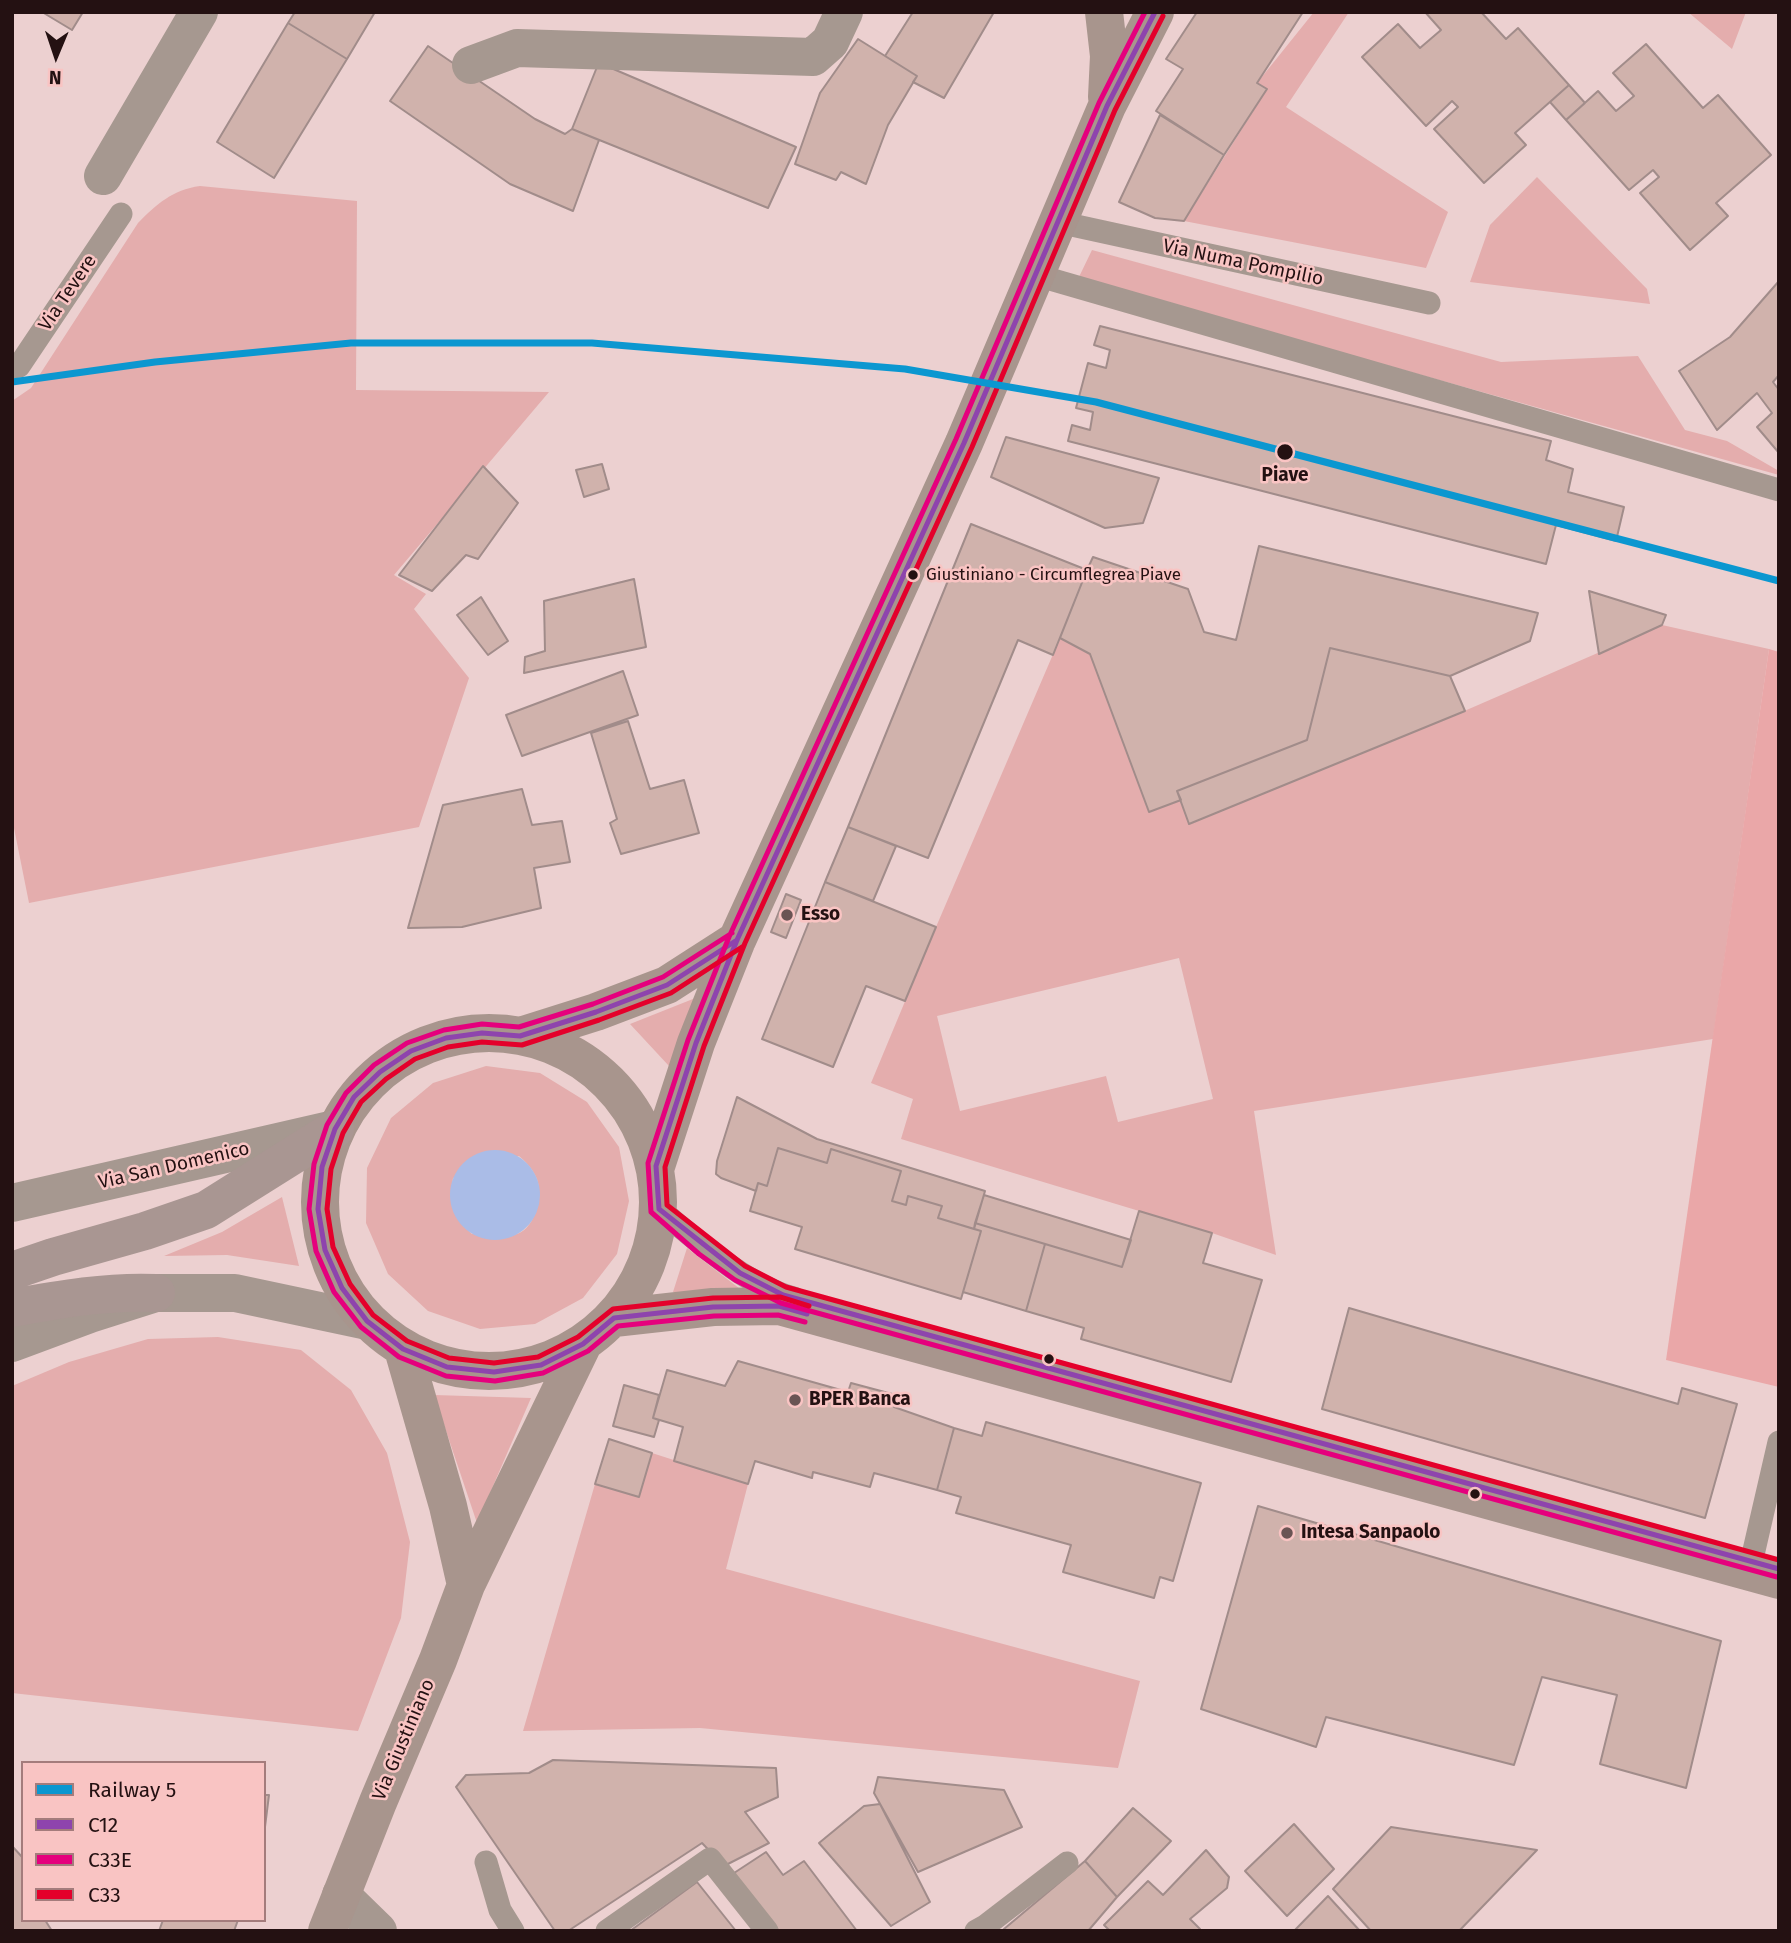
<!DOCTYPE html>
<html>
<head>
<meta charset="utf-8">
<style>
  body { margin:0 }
  #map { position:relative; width:1791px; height:1943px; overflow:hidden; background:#ecd0d0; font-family:"Fira Sans",sans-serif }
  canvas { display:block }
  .frame { position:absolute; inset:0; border:14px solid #241112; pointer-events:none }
  .legend { position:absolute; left:21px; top:1761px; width:245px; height:161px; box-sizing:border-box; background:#f9c4c3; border:2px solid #a47c7c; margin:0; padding:9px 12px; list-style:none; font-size:21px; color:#241112 }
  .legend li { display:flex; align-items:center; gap:14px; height:35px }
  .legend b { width:35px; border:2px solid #a47c7c }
  .north { position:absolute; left:21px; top:21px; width:70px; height:70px; -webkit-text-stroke:5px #f9c4c3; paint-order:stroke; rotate:182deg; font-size:19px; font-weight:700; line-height:28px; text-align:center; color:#241112 }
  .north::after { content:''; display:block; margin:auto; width:24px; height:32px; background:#241112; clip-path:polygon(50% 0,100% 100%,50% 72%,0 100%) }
</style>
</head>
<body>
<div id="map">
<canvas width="1791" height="1943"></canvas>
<div class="frame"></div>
<ul class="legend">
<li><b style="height:9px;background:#0b97d0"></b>Railway 5</li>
<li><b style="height:9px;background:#8e44ad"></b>C12</li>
<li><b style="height:9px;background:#e5007d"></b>C33E</li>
<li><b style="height:9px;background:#e4002b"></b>C33</li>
</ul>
<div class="north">N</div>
</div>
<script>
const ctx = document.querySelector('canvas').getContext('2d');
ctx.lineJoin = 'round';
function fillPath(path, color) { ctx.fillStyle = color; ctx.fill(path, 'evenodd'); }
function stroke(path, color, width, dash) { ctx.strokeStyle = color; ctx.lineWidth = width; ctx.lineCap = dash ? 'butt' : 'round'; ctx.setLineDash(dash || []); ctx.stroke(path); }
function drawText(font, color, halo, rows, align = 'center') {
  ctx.font = font + ' "Fira Sans",sans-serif'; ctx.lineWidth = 5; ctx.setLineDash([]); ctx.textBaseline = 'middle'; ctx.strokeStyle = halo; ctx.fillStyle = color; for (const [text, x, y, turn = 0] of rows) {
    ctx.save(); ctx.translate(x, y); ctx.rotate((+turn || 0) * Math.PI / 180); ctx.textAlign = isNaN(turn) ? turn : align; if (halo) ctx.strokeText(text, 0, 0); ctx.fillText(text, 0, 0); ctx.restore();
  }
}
const green = new Path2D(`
  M 1314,12 L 1349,12 L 1286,107 L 1448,212 L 1426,268 L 1184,221 L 1267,89 L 1257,83 Z
  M 1688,12 L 1746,12 L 1732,49 Z
  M 1537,177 L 1647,289 L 1650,304 L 1470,282 L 1490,225 Z
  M 200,186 L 357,201 L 356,390 L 549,392 L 394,575 L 426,594 L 414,609 L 469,678 L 419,827 L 29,903 L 12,818 L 12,401 L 31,388 L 138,223 C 157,204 172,190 200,186 Z
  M 1092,250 L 1501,362 L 1638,356 L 1685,430 L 1727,441 L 1779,471 L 1779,475 L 1078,279 Z
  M 1662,625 L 1769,649 L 1713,1039 L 1254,1111 L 1276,1255 L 1212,1233 L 901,1139 L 913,1099 L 871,1083 L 936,927 L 1060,638 L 1090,654 L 1149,812 L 1181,800 L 1190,824 L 1462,712 ZM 1179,958 L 1213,1099 L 1118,1122 L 1106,1076 L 960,1111 L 937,1016 Z
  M 703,995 L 669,1066 L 630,1024 Z
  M 486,1066 L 540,1073 L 587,1102 L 619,1147 L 629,1201 L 617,1254 L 583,1298 L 535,1324 L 480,1329 L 428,1311 L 388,1274 L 366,1223 L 367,1168 L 391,1118 L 433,1083 ZM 519,1156 C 526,1162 532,1168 536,1177 C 544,1193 536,1228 517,1234 C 507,1236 483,1234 472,1234 C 453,1217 449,1204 453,1178 Z
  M 282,1197 L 299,1266 L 227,1255 L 164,1256 L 222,1232 Z
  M 687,1248 L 744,1292 L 673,1292 Z
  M 218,1337 L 301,1350 L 351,1390 L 387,1453 L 410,1542 L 401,1618 L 358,1731 L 12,1693 L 12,1386 L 69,1362 L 148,1339 Z
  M 434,1395 L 531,1398 L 477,1523 Z
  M 652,1453 L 748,1484 L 726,1569 L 1140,1681 L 1118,1768 L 700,1728 L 523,1731 L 595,1484 L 639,1496 Z`);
const forest = new Path2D(`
  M 1769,649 L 1779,652 L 1779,1387 L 1666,1360 Z`);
const water = new Path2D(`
  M450 1195a45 45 0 1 1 90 0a45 45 0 1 1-90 0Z`);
const building = new Path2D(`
  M 42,12 L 83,12 L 72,30 Z
  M 295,12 L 375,12 L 347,59 L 288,23 Z
  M 913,12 L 994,12 L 944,98 L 913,82 L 917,76 L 885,56 Z
  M 1197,12 L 1303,12 L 1257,83 L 1267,89 L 1224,155 L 1156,111 L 1183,69 L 1166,59 Z
  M 1425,12 L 1481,12 L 1506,39 L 1518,28 L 1569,85 L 1515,133 L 1526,145 L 1484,183 L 1434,129 L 1458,107 L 1452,101 L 1426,126 L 1362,57 L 1398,24 L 1420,48 L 1441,30 Z
  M 288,23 L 347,59 L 274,178 L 217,142 Z
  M 858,39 L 917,76 L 888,125 L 866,184 L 841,172 L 836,180 L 795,164 L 820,93 Z
  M 1646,44 L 1703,108 L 1718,95 L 1771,155 L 1716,203 L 1728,216 L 1690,250 L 1640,193 L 1659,177 L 1653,170 L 1629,190 L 1566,120 L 1598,91 L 1616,111 L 1634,96 L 1613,73 Z
  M 428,46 L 535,119 L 565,134 L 572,129 L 599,140 L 573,211 L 510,184 L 390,101 Z
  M 604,65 L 796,147 L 768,208 L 572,129 L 597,67 Z
  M 1569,85 L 1585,103 L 1566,120 L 1550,102 Z
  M 1160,115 L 1224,155 L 1184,221 L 1155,218 L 1119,202 Z
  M 1779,281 L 1779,375 L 1773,382 L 1779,390 L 1779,453 L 1757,427 L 1772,413 L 1757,393 L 1717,430 L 1679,371 L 1730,337 Z
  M 1100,326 L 1551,441 L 1546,460 L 1573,469 L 1568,492 L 1624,507 L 1616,541 L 1556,525 L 1546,564 L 1068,441 L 1072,425 L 1090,430 L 1093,412 L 1076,408 L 1088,363 L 1106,368 L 1110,350 L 1094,345 Z
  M 1006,437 L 1159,478 L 1143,523 L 1105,528 L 991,477 Z
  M 602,464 L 609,489 L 584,497 L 576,470 Z
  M 483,466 L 518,503 L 478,559 L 466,555 L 432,591 L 399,575 Z
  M 971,524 L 1087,570 L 1053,655 L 1018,640 L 928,858 L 848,827 Z
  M 1259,546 L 1538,613 L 1530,641 L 1450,676 L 1330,648 L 1307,740 L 1177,791 L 1181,800 L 1149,812 L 1090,654 L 1060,638 L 1087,570 L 1093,557 L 1188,589 L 1204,632 L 1236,640 Z
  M 634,579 L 646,647 L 524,673 L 525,657 L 545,651 L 544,601 Z
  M 1589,591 L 1666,615 L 1662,625 L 1599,654 Z
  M 481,597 L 508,641 L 488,655 L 457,615 Z
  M 1330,648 L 1450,676 L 1465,711 L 1189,824 L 1177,791 L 1307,740 Z
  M 623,671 L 638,715 L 522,756 L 506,715 Z
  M 628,721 L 650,789 L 684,780 L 699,833 L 621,854 L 610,823 L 617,819 L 591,733 Z
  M 522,789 L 532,825 L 562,821 L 570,862 L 534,868 L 541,908 L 462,927 L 408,928 L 443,805 Z
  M 848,827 L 896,846 L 873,901 L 825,882 Z
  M 825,882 L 936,927 L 905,1001 L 866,986 L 833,1067 L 762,1039 Z
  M 786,894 L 801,900 L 786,938 L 771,932 Z
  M 737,1097 L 817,1139 L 985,1191 L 974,1229 L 938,1218 L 942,1206 L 908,1196 L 906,1205 L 892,1201 L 901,1171 L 831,1149 L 827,1163 L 778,1148 L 767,1186 L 758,1183 L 756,1191 L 721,1178 L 716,1174 L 717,1161 Z
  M 778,1148 L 827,1163 L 831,1149 L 901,1171 L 892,1201 L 906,1205 L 908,1196 L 942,1206 L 938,1218 L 981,1231 L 961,1299 L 795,1249 L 802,1227 L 750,1211 L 758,1183 L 767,1186 Z
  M 984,1195 L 1131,1240 L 1122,1267 L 975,1223 Z
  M 1139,1211 L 1212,1233 L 1203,1263 L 1262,1280 L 1231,1382 L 1081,1339 L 1084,1328 L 1026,1311 L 1045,1244 L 1122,1267 Z
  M 975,1223 L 1045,1244 L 1026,1311 L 963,1292 L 981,1231 L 974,1229 Z
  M 1349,1308 L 1678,1404 L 1682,1388 L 1737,1404 L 1705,1518 L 1322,1409 Z
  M 738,1361 L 848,1392 L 851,1383 L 896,1395 L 894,1407 L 954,1428 L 937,1490 L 874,1473 L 870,1487 L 813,1472 L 812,1478 L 755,1461 L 748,1484 L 674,1461 L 683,1427 L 653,1418 L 667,1370 L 725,1386 Z
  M 624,1385 L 659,1395 L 653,1418 L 659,1420 L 654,1437 L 613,1426 Z
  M 986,1422 L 1201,1483 L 1173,1581 L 1160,1577 L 1154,1598 L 1063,1572 L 1071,1545 L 956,1513 L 961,1497 L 937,1490 L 954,1428 L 982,1436 Z
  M 609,1439 L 652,1453 L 639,1497 L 595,1484 Z
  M 1258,1506 L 1721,1641 L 1686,1788 L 1600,1764 L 1617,1695 L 1542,1677 L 1514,1765 L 1326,1717 L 1316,1747 L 1201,1709 Z
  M 553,1760 L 776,1768 L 778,1797 L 745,1812 L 769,1843 L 724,1866 L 702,1843 L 568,1931 L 555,1931 L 456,1787 L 466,1775 L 529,1773 Z
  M 878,1777 L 1004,1790 L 1022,1827 L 918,1872 L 874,1793 Z
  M 264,1795 L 269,1795 L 264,1835 Z
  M 880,1804 L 930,1902 L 891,1926 L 819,1843 L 864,1806 Z
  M 1133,1808 L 1171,1841 L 1117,1897 L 1085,1861 Z
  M 1294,1824 L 1334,1869 L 1287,1916 L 1245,1871 Z
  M 1391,1827 L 1537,1850 L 1459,1931 L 1371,1931 L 1333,1889 Z
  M 12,1846 L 23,1858 L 23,1920 L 45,1920 L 52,1931 L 12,1931 Z
  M 1206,1850 L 1229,1877 L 1227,1888 L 1190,1919 L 1200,1929 L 1199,1931 L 1110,1931 L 1104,1925 L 1148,1881 L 1163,1895 Z
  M 766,1852 L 783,1875 L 804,1861 L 857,1931 L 779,1931 L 731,1875 Z
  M 1085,1861 L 1117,1897 L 1088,1931 L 1004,1931 L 1004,1929 Z
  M 697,1882 L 736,1931 L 630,1931 Z
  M 1328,1896 L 1360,1931 L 1294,1931 Z
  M 163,1920 L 238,1920 L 234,1931 L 159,1931 Z`);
const lane = new Path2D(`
  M 1058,222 L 1429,303
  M 1036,275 L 1779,490
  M 12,367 L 19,366 L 121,214
  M 659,1209 C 698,1241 745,1285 794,1298
  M 1749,1572 L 1779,1442
  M 486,1862 L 500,1910 L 513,1931
  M 607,1931 L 710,1859 L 767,1931
  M 976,1931 L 985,1926 L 1067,1863`);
const street = new Path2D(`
  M 471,65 L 517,48 L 813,57 L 830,42 L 844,12
  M 103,176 L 199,12
  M 12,1203 L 330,1130
  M 12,1343 L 90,1314 L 156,1293 L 235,1293 L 367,1321
  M 341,1895 L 378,1931`);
const secondary = new Path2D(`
  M 1104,12 L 1109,56 L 1107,97
  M320 1202a169 169 0 1 1 338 0a169 169 0 1 1-338 0Z
  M 520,1036 L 596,1012 L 667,985 L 737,940
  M 656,1166 L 696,1043 L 737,940 L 964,443 L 1107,106 L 1155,12
  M 614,1318 L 713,1307 L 779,1306 L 1779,1580
  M 403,1349 L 448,1506 L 466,1585
  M 327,1931 L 378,1802 L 438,1660 L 466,1585 L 583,1344`);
const highway = new Path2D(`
  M 12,1271 L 53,1257 L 145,1231 L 206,1210 L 335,1129
  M 12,1308 C 61,1299 107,1291 156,1293`);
const bus1 = new Path2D(`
  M 1155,12 L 1107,106 L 964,443 L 737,940 L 696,1043 L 656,1166 L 659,1209 L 740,1273 L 783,1295 L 1779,1569
  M 737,940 L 667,985 L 596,1012 L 520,1036 L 482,1033 L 446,1038 L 411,1051 L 380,1072 L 354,1097 L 335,1129 L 322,1167 L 318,1209 L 325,1250 L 342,1288 L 367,1321 L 403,1349 L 447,1367 L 494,1372 L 541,1365 L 583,1344 L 614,1318 L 713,1307 L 779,1306 L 807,1314`);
const bus2 = new Path2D(`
  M 1145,12 L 1099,103 L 956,439 L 729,937 L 688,1040 L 648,1163 L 651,1212 L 699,1254 L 735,1280 L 781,1303 L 1777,1577
  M 732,933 L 663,977 L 593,1004 L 519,1027 L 482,1024 L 444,1030 L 407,1043 L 374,1065 L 346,1093 L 327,1125 L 314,1164 L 309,1209 L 316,1251 L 334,1292 L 361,1327 L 399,1357 L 446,1376 L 495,1381 L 543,1373 L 588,1351 L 618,1326 L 714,1316 L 778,1315 L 805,1322`);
const bus3 = new Path2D(`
  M 1163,16 L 1115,110 L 972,447 L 745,943 L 704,1046 L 665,1167 L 667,1205 L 745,1266 L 786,1287 L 1779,1560
  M 742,947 L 671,993 L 599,1020 L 522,1045 L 482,1042 L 448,1047 L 415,1059 L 386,1079 L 361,1102 L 343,1133 L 331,1169 L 327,1209 L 333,1247 L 350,1284 L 373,1315 L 407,1341 L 449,1358 L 494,1363 L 538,1357 L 578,1337 L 613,1309 L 713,1298 L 780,1297 L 809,1306`);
const rail1 = new Path2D(`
  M 12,382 L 155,362 L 351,343 L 592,343 L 905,369 L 1096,402 L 1779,581`);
const markers = [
  [1285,452,9,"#241112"],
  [913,575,6,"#241112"],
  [787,915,7,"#6a5454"],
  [1049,1359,6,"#241112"],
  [795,1400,7,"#6a5454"],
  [1475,1494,6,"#241112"],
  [1287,1533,7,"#6a5454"]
];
const busNames = [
  ["Giustiniano - Circumflegrea Piave",926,575]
];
const streetNames = [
  ["Via Numa Pompilio",1243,263,12],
  ["Via Tevere",68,293,-56],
  ["Via San Domenico",174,1166,-13],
  ["Via Giustiniano",404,1740,-67]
];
const stopNames = [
  ["Piave",1285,476]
];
const poiNames = [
  ["Esso",801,915],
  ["BPER Banca",809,1400],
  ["Intesa Sanpaolo",1301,1533]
];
fillPath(green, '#e4adad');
fillPath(forest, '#eaa7a8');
fillPath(water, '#aabce7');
fillPath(building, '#d0b2ac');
stroke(building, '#a18c8a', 2);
stroke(lane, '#a69890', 23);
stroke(street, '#a69890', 38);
stroke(secondary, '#a8958d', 38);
stroke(highway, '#a99692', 38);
stroke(bus1, '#8e44ad', 5);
stroke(bus2, '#e5007d', 5);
stroke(bus3, '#e4002b', 5);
stroke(rail1, '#0b97d0', 7);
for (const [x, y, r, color] of markers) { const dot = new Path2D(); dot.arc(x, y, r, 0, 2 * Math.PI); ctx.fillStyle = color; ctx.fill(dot); stroke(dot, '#f9c4c3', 2.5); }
drawText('17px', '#241112', '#f9c4c3', busNames, 'left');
drawText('19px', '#241112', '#f9c4c3', streetNames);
drawText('bold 19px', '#241112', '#f9c4c3', stopNames);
drawText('bold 19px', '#241112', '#f9c4c3', poiNames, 'left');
</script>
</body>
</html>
